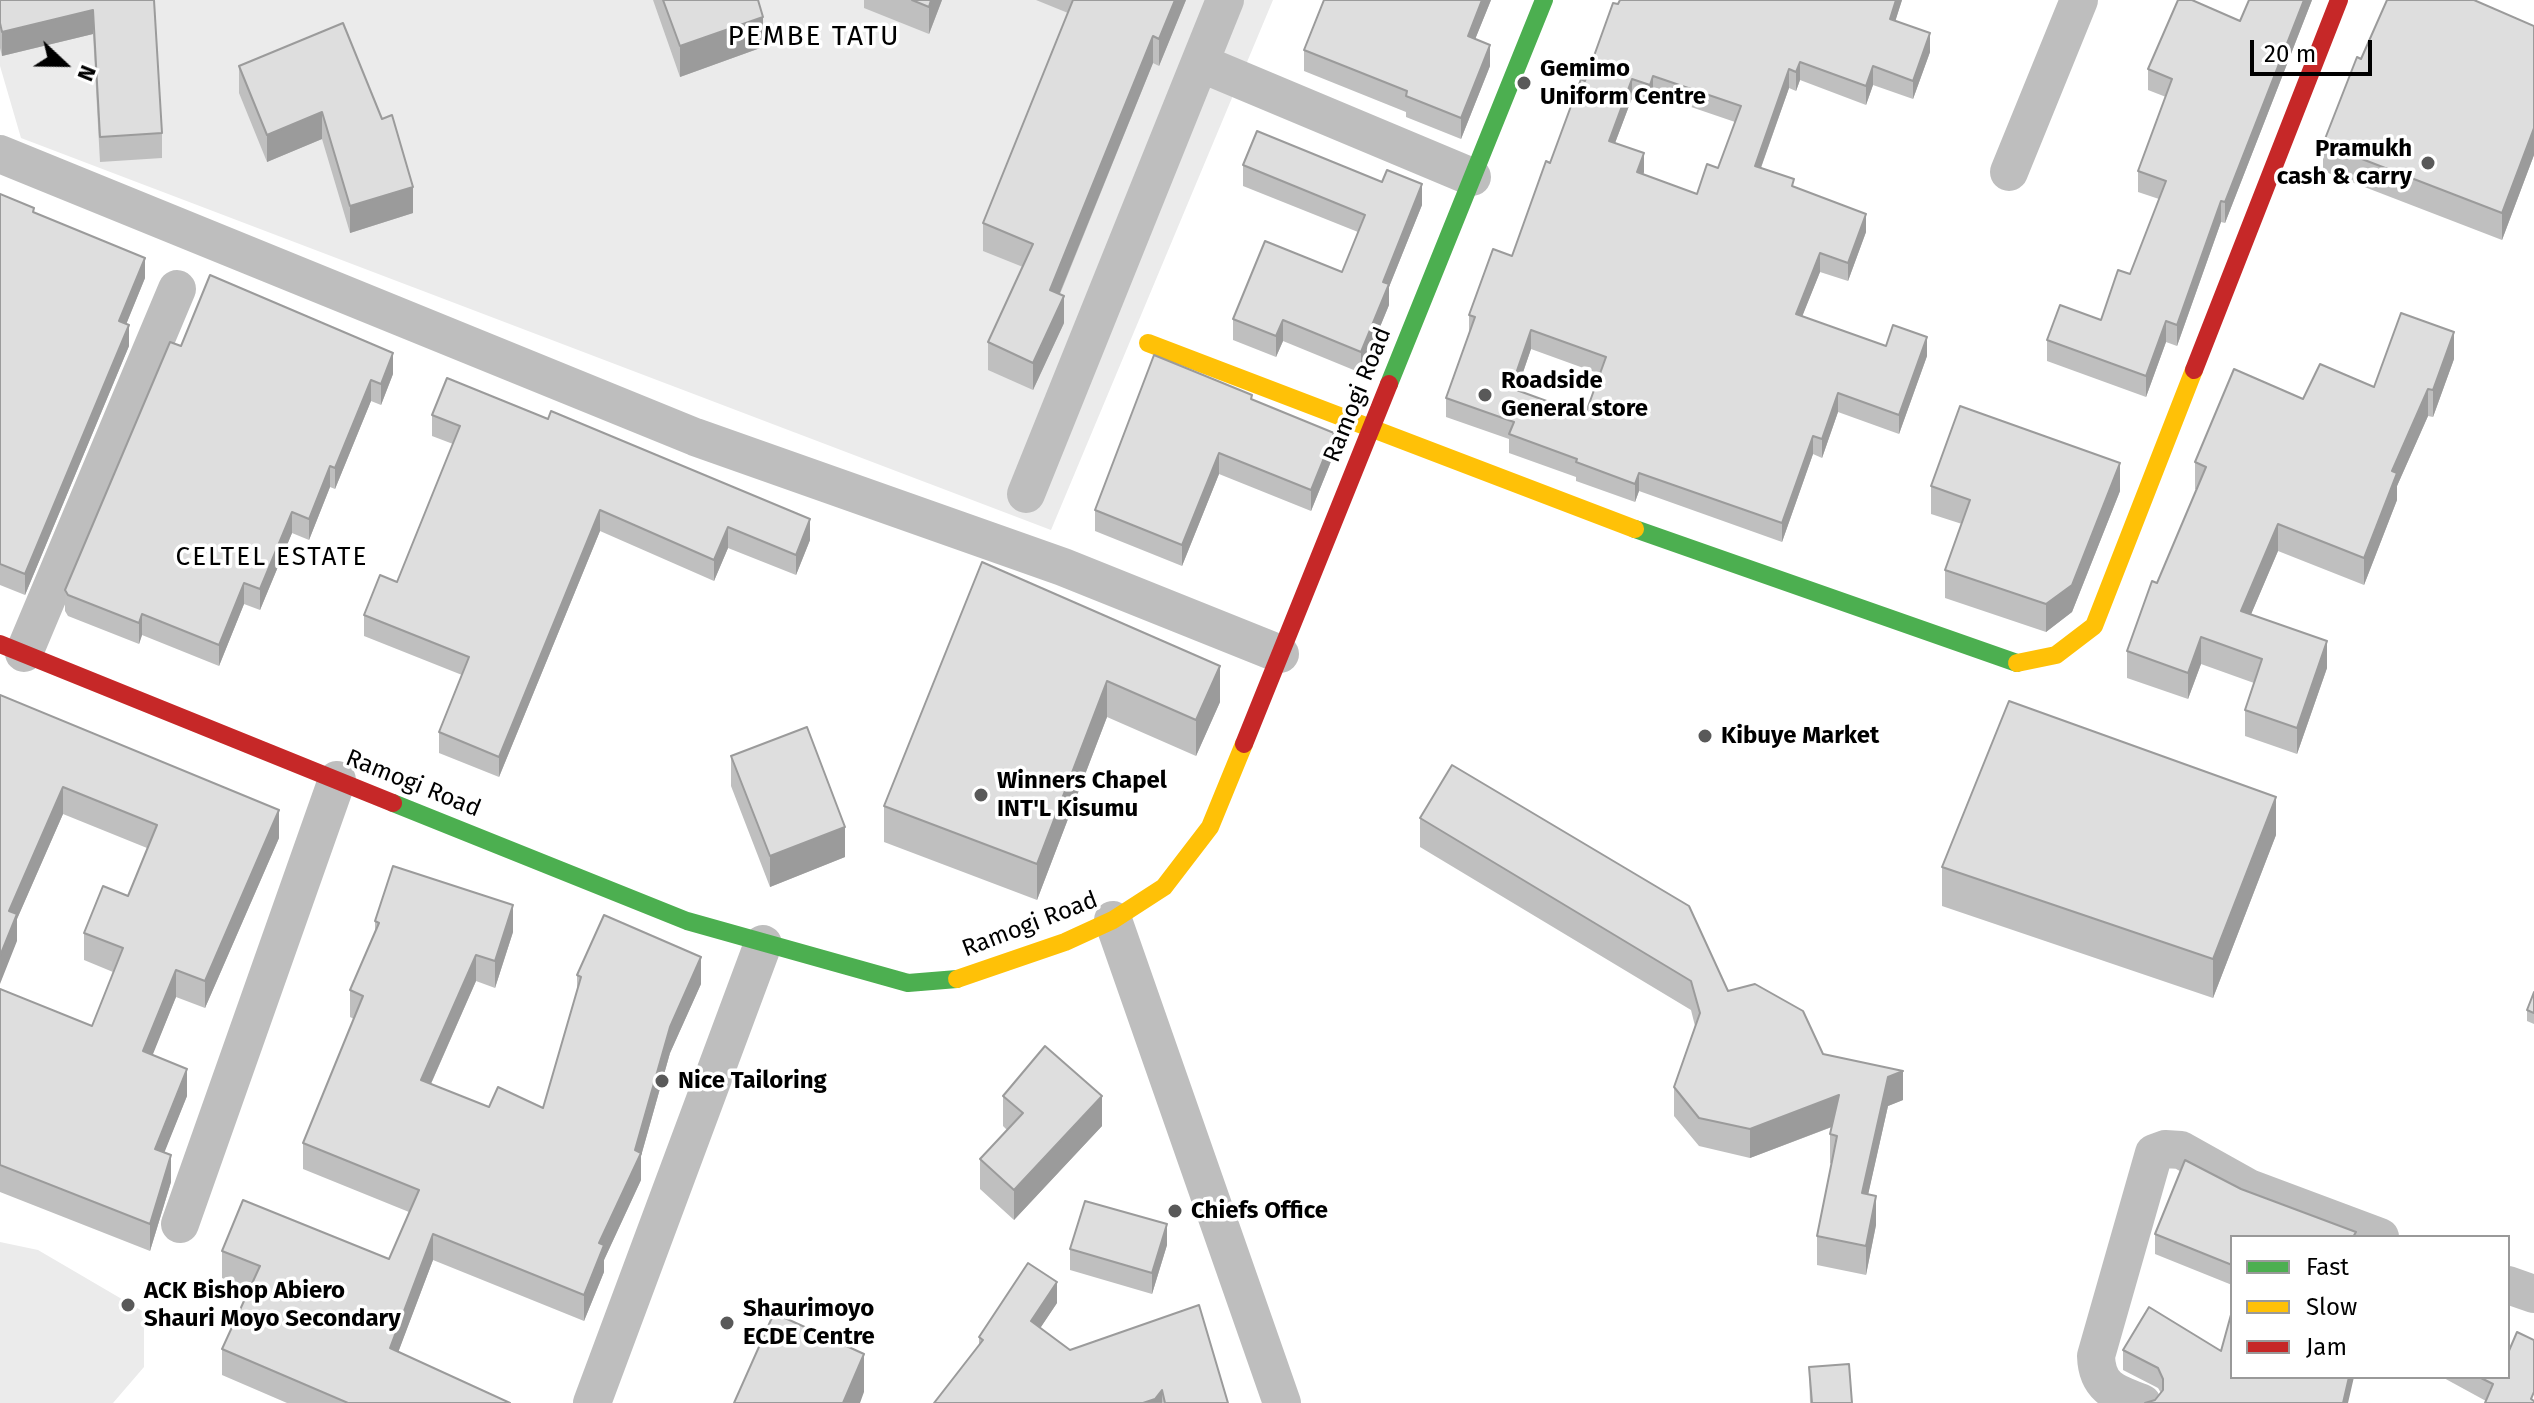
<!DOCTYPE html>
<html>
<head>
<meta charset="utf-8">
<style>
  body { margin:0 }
  #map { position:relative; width:2534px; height:1403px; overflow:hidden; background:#fff; font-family:"Fira Sans",sans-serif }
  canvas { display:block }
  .legend { position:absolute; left:2230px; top:1235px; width:280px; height:144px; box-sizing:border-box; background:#fff; border:2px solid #999; margin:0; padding:10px 14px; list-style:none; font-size:24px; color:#000 }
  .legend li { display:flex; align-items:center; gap:16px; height:40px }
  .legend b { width:40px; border:2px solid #999 }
  .north { position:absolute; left:24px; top:24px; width:80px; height:80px; -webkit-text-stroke:6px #fff; paint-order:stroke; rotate:112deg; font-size:22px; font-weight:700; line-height:32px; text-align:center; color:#000 }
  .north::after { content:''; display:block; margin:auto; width:28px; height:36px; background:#000; clip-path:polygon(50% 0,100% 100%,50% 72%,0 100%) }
  .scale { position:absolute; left:2250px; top:40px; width:122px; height:36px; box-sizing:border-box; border:4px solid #000; border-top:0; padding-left:10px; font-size:24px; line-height:28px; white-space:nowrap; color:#000; -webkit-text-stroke:6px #fff; paint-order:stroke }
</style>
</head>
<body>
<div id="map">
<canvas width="2534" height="1403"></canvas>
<ul class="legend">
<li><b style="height:10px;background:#4caf50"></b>Fast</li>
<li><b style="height:10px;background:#ffc107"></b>Slow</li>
<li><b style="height:10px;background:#c62828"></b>Jam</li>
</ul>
<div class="north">N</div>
<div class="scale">20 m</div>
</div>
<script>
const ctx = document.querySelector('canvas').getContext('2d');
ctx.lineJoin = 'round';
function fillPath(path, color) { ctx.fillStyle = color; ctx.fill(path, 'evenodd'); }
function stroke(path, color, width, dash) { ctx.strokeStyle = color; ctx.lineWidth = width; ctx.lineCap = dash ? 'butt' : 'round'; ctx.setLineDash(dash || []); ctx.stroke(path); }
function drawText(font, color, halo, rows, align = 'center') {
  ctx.font = font + ' "Fira Sans",sans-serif'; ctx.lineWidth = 7; ctx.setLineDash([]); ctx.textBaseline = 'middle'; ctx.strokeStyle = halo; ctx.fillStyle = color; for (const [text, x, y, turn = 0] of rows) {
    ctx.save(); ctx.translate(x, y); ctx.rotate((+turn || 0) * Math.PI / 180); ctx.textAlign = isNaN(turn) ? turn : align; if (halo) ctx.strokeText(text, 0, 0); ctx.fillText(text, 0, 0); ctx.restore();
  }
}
const green = new Path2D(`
  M 119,0 L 1273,0 L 1051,530 L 21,138 L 0,66 L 0,46 Z
  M 0,1242 L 38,1250 L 144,1312 L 144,1367 L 113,1403 L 0,1403 Z`);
const street = new Path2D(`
  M 1200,63 L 1472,177
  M 0,154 L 695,437 L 1063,567 L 1280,654
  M 2009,172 L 2079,0
  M 1026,494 L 1225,0
  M 24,653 L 177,289
  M 1113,920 L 1282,1403
  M 180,1224 L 337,780
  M 2508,1285 L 2534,1294
  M 592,1403 L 763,944
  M 2142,1403 C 2115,1393 2097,1388 2096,1356 L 2154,1153 L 2165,1149 L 2181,1150 L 2249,1188 L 2380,1237`);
const fast = new Path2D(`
  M 1389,384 L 1544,0
  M 1635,529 L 2017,663
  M 393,803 L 687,921 L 908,983 L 957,979`);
const slow = new Path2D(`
  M 1148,343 L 1635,529
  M 2017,663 L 2056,655 L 2094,626 L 2194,370
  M 957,979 L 1065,942 L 1113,920 L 1164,887 L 1210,827 L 1244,744`);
const jam = new Path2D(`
  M 2194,370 L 2339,0
  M 0,644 L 393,803
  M 1244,744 L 1389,384`);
const wall = new Path2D(`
  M 0,0 L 154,0 L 162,133 L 162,158 L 100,162 L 93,34 L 2,56 L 0,48 Z
  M 653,0 L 758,0 L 763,47 L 680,77 Z
  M 864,0 L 942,0 L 929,34 L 864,8 Z
  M 1036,0 L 1186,0 L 1159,66 L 1153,63 L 1060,294 L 1064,323 L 1033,390 L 988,370 L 988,342 L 1023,267 L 983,251 L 983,223 L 1068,13 Z
  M 1324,0 L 1491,0 L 1475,39 L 1490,66 L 1461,139 L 1406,117 L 1406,112 L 1304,71 L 1304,50 Z
  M 1620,0 L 1902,0 L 1895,21 L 1930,52 L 1913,99 L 1873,85 L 1866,105 L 1800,80 L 1796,91 L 1789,88 L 1761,168 L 1794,187 L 1866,232 L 1848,281 L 1820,272 L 1802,316 L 1886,346 L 1927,356 L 1899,434 L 1838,412 L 1822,458 L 1813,454 L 1782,542 L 1639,491 L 1635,502 L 1576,481 L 1576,477 L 1509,453 L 1509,439 L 1446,417 L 1446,398 L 1469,333 L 1469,315 L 1512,256 ZM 1653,94 L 1735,122 L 1718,168 L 1697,194 L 1643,174 L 1644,172 L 1615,143 L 1632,98 L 1650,104 ZM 1531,349 L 1600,374 L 1585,415 L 1517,390 Z
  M 2249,0 L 2312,0 L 2225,223 L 2221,222 L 2177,346 L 2166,342 L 2146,397 L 2047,361 L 2047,340 L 2101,320 L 2130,274 L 2159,199 L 2138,192 L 2138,171 L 2166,97 L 2148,90 L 2148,69 L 2240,21 Z
  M 343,23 L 413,213 L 350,233 L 322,139 L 267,162 L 239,93 L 239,66 Z
  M 2534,26 L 2534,155 L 2502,240 L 2323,171 L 2323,144 L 2361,59 Z
  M 1243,165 L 1422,205 L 1389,287 L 1389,305 L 1361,373 L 1283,341 L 1276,357 L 1233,340 L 1233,319 L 1342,272 L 1358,232 L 1243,186 Z
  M 0,194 L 145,278 L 126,324 L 129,346 L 25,595 L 0,585 Z
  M 181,346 L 393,374 L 381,405 L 371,401 L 335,489 L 330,487 L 309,540 L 292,533 L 260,610 L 244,604 L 219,666 L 142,635 L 139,644 L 68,616 L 65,611 L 65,590 Z
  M 2454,359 L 2433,417 L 2428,416 L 2397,486 L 2397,500 L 2364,585 L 2278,551 L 2251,614 L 2327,668 L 2297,754 L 2245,736 L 2245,710 L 2254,683 L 2201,664 L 2188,699 L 2127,678 L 2127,651 L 2197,490 L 2195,489 L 2195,462 L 2303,399 L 2374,387 Z
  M 1252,400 L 1334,454 L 1311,511 L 1219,474 L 1182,566 L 1095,531 L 1095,510 Z
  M 432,415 L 810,540 L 796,575 L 728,548 L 714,581 L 600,531 L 499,777 L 439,753 L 439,732 L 462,675 L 364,636 L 364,615 L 397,582 L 453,444 L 432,436 Z
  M 1931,486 L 2120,491 L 2072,612 L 2046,632 L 1945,598 L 1945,570 L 1962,524 L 1931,514 Z
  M 982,562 L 1220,702 L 1196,756 L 1107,717 L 1037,900 L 884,842 L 884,806 Z
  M 0,695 L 279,838 L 205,1008 L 176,997 L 152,1055 L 187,1096 L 164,1152 L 171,1182 L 150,1251 L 0,1192 L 0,989 L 92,1026 L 113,972 L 84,960 L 84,933 L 128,896 L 147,848 L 63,814 L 17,919 L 17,941 Z
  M 731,756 L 845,857 L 770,887 L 731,786 Z
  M 1420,818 L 1728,991 L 1823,1054 L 1903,1100 L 1888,1106 L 1868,1194 L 1876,1225 L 1866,1275 L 1817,1265 L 1817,1236 L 1832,1164 L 1830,1163 L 1830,1134 L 1832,1127 L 1750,1158 L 1699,1146 L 1674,1116 L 1674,1087 L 1695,1026 L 1691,1010 L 1420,847 Z
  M 2276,835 L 2213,998 L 1942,906 L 1942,867 Z
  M 375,921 L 513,932 L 495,988 L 476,981 L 431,1084 L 489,1107 L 543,1108 L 577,990 L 577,975 L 701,984 L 670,1053 L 641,1156 L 641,1180 L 604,1260 L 604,1272 L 584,1321 L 433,1260 L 398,1352 L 510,1403 L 287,1403 L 222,1375 L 222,1349 L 249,1289 L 222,1278 L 222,1251 L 389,1259 L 409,1212 L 303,1169 L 303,1143 L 354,1019 L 350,1017 L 350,990 L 375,932 Z
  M 2534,992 L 2534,1024 L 2527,1021 L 2527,1010 Z
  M 1003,1096 L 1102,1126 L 1014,1220 L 980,1189 L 980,1159 L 1007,1130 L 1003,1126 Z
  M 2241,1189 L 2356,1237 L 2232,1237 L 2232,1285 L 2155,1254 L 2155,1234 Z
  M 1167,1245 L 1152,1294 L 1070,1270 L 1070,1249 Z
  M 1057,1303 L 1040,1328 L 1070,1350 L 1228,1403 L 934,1403 L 979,1345 L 979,1337 Z
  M 2123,1350 L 2232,1377 L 2155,1400 L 2161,1393 L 2158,1388 L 2123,1370 Z
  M 1809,1367 L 1852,1403 L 1810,1403 Z
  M 2442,1377 L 2508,1377 L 2486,1401 Z`);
const shadedWall = new Path2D(`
  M 931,0 L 942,0 L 929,34 L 929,7 Z
  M 1175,0 L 1186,0 L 1159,66 L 1159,39 Z
  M 1482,0 L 1491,0 L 1468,57 L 1468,36 Z
  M 1896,0 L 1902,0 L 1890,38 L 1890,19 Z
  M 2304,0 L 2312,0 L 2225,223 L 2225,202 Z
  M 93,10 L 93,34 L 2,56 L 2,32 Z
  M 763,17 L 763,47 L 680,77 L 680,46 Z
  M 1930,33 L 1930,52 L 1913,99 L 1913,81 Z
  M 1153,36 L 1153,63 L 1050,317 L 1050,290 Z
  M 1490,45 L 1490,66 L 1461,139 L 1461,118 Z
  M 1800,62 L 1800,80 L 1796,91 L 1796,72 Z
  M 1873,66 L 1873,85 L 1866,105 L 1866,86 Z
  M 1789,69 L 1789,88 L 1755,184 L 1755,166 Z
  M 1653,76 L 1653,94 L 1650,104 L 1650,85 Z
  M 1632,79 L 1632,98 L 1609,159 L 1609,141 Z
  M 322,112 L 322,139 L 267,162 L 267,135 Z
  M 2534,128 L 2534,155 L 2502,240 L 2502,213 Z
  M 1644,153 L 1644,172 L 1637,191 L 1637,172 Z
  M 1422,184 L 1422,205 L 1389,287 L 1389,305 L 1361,373 L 1361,352 L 1383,282 Z
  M 413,187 L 413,213 L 350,233 L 350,206 Z
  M 2221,201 L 2221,222 L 2177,346 L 2177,325 Z
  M 1866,214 L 1866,232 L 1848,281 L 1848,263 Z
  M 1820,253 L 1820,272 L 1796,332 L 1796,314 Z
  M 145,258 L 145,278 L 119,342 L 119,321 Z
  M 1064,296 L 1064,323 L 1033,390 L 1033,363 Z
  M 1283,320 L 1283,341 L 1276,357 L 1276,336 Z
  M 2166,321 L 2166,342 L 2146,397 L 2146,376 Z
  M 129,325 L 129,346 L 25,595 L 25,574 Z
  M 1531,330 L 1531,349 L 1511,407 L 1511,388 Z
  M 2454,332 L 2454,359 L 2433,417 L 2433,390 Z
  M 1927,337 L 1927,356 L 1899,434 L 1899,415 Z
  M 393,353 L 393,374 L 381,405 L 381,384 Z
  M 371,380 L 371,401 L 335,489 L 335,468 Z
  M 2428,389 L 2428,416 L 2397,486 L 2397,500 L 2364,585 L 2364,558 L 2392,471 Z
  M 1838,393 L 1838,412 L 1822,458 L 1822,439 Z
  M 1334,433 L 1334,454 L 1311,511 L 1311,490 Z
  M 1813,436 L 1813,454 L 1782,542 L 1782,523 Z
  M 1219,453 L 1219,474 L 1182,566 L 1182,545 Z
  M 2120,463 L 2120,491 L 2072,612 L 2046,632 L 2046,604 Z
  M 330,466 L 330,487 L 309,540 L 309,519 Z
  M 1639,473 L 1639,491 L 1635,502 L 1635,484 Z
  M 600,510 L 600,531 L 499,777 L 499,757 Z
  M 292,512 L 292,533 L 260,610 L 260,589 Z
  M 810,519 L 810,540 L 796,575 L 796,555 Z
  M 2278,524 L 2278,551 L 2241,638 L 2241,611 Z
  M 728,527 L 728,548 L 714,581 L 714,560 Z
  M 244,583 L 244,604 L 219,666 L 219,645 Z
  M 142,614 L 142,635 L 139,644 L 139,623 Z
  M 2201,637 L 2201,664 L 2188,699 L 2188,673 Z
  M 2327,641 L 2327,668 L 2297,754 L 2297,728 Z
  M 1220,666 L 1220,702 L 1196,756 L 1196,720 Z
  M 1107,681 L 1107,717 L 1037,900 L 1037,864 Z
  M 63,787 L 63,814 L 17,919 L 17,941 L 0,984 L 0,956 L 9,911 Z
  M 2276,797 L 2276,835 L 2213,998 L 2213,959 Z
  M 279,810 L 279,838 L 205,1008 L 205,981 Z
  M 845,827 L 845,857 L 770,887 L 770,856 Z
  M 513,905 L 513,932 L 495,988 L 495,961 Z
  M 476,955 L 476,981 L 421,1106 L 421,1080 Z
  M 701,957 L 701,984 L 670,1053 L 641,1156 L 641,1180 L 604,1260 L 604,1272 L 584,1321 L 584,1295 L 599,1243 L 635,1150 L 670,1027 Z
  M 176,970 L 176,997 L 143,1079 L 143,1051 Z
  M 187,1069 L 187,1096 L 155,1176 L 155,1149 Z
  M 1903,1071 L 1903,1100 L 1888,1106 L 1862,1222 L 1862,1193 L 1888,1077 Z
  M 1839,1095 L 1839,1124 L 1750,1158 L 1750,1129 Z
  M 1102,1096 L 1102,1126 L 1014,1220 L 1014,1190 Z
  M 171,1155 L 171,1182 L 150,1251 L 150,1224 Z
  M 1876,1196 L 1876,1225 L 1866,1275 L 1866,1246 Z
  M 1167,1224 L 1167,1245 L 1152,1294 L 1152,1273 Z
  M 433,1234 L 433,1260 L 390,1374 L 390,1348 Z
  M 1057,1282 L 1057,1303 L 1031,1342 L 1031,1321 Z
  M 864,1354 L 864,1392 L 860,1403 L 843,1403 Z
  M 2349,1377 L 2354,1377 L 2348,1403 L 2343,1403 Z
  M 1162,1390 L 1162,1403 L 1143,1403 Z`);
const building = new Path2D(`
  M 0,0 L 154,0 L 162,133 L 100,137 L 93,10 L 2,32 L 0,23 Z
  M 663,0 L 758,0 L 763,17 L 680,46 Z
  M 912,0 L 931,0 L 929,7 Z
  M 1073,0 L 1175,0 L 1159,39 L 1153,36 L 1050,290 L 1064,296 L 1033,363 L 988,342 L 1033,244 L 983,223 Z
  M 1324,0 L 1482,0 L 1468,36 L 1490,45 L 1461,118 L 1406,96 L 1407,91 L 1304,50 Z
  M 1620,0 L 1896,0 L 1890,19 L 1930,33 L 1913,81 L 1873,66 L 1866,86 L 1800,62 L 1796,72 L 1789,69 L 1755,166 L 1794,179 L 1792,186 L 1866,214 L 1848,263 L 1820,253 L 1796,314 L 1886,346 L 1893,325 L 1927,337 L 1899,415 L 1838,393 L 1822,439 L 1813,436 L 1782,523 L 1639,473 L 1635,484 L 1576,462 L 1577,459 L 1509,434 L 1514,422 L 1446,398 L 1475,317 L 1469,315 L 1493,249 L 1512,256 L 1546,161 L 1550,163 L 1581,79 L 1585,81 L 1613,3 L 1618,4 ZM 1653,76 L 1741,106 L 1718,168 L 1707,164 L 1697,194 L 1637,172 L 1644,153 L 1609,141 L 1632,79 L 1650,85 ZM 1531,330 L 1606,357 L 1585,415 L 1511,388 Z
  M 2178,0 L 2192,0 L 2240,21 L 2249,0 L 2304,0 L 2225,202 L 2221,201 L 2177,325 L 2166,321 L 2146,376 L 2047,340 L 2060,305 L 2101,320 L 2118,270 L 2130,274 L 2166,181 L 2138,171 L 2172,79 L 2148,69 Z
  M 2387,0 L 2474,0 L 2534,26 L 2534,128 L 2502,213 L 2323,144 L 2357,57 L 2361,59 Z
  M 343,23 L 382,119 L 392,115 L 413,187 L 350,206 L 322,112 L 267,135 L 239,66 Z
  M 1257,131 L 1382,182 L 1387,170 L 1422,184 L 1383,282 L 1389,284 L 1361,352 L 1283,320 L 1276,336 L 1233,319 L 1265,241 L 1342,272 L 1365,215 L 1243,165 Z
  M 0,194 L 34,208 L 33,212 L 145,258 L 119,321 L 129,325 L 25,574 L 0,564 Z
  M 210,275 L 393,353 L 381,384 L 371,380 L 335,468 L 330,466 L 309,519 L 292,512 L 260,589 L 244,583 L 219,645 L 142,614 L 139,623 L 68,595 L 65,590 L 170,342 L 181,346 Z
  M 2401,313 L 2454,332 L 2433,390 L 2428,389 L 2392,471 L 2397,473 L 2364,558 L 2278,524 L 2241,611 L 2327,641 L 2297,728 L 2245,710 L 2262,659 L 2201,637 L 2188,673 L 2127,651 L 2152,581 L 2157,583 L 2206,467 L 2195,462 L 2234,369 L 2303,399 L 2320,364 L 2374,387 Z
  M 1154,355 L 1252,395 L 1251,399 L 1334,433 L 1311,490 L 1219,453 L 1182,545 L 1095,510 Z
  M 447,378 L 548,419 L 551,411 L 810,519 L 796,555 L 728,527 L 714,560 L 600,510 L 499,757 L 439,732 L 469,657 L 364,615 L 380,575 L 397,582 L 460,426 L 432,415 Z
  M 1960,406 L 2120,463 L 2072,585 L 2046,604 L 1945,570 L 1970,500 L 1931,486 Z
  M 982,562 L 1220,666 L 1196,720 L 1107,681 L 1037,864 L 884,806 Z
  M 0,695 L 279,810 L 205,981 L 176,970 L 143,1051 L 187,1069 L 155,1149 L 171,1155 L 150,1224 L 0,1165 L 0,989 L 92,1026 L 123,948 L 84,933 L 103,886 L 128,896 L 157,825 L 63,787 L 9,911 L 17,914 L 0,956 Z
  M 2009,701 L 2276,797 L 2213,959 L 1942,867 Z
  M 807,727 L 845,827 L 770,856 L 731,756 Z
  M 1452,765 L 1689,906 L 1728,991 L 1755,984 L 1803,1011 L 1823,1054 L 1903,1071 L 1888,1077 L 1862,1193 L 1876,1196 L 1866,1246 L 1817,1236 L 1837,1136 L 1830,1134 L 1839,1095 L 1750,1129 L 1699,1118 L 1674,1087 L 1700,1013 L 1691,981 L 1420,818 Z
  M 393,866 L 513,905 L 495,961 L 476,955 L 421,1080 L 489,1107 L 498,1087 L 543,1108 L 581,977 L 577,975 L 604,915 L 701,957 L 670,1027 L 635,1150 L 641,1153 L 599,1243 L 604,1245 L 584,1295 L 433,1234 L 390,1348 L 510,1403 L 348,1403 L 222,1349 L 260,1266 L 222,1251 L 243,1200 L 389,1259 L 419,1190 L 303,1143 L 363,996 L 350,990 L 379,923 L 375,921 Z
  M 2534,992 L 2534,1013 L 2527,1010 Z
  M 1045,1046 L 1102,1096 L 1014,1190 L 980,1159 L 1023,1113 L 1003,1096 Z
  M 2185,1160 L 2241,1189 L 2356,1232 L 2353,1237 L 2232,1237 L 2232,1265 L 2155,1234 Z
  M 1085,1201 L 1167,1224 L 1152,1273 L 1070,1249 Z
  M 1028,1263 L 1057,1282 L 1031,1321 L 1070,1350 L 1199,1305 L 1228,1403 L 1165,1403 L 1162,1390 L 1155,1399 L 1143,1403 L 934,1403 L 983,1340 L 979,1337 Z
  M 2149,1307 L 2221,1351 L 2232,1311 L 2232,1377 L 2349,1377 L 2343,1403 L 2145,1403 L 2155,1400 L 2163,1390 L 2163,1379 L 2158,1368 L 2123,1350 Z
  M 774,1313 L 864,1354 L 843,1403 L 734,1403 Z
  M 2517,1332 L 2534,1340 L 2534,1392 L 2531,1399 L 2534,1401 L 2534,1403 L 2485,1403 L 2493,1384 L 2479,1377 L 2508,1377 L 2508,1353 Z
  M 1849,1364 L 1852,1403 L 1812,1403 L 1809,1367 Z`);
const markers = [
  [1524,83,8,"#595959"],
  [2428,163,8,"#595959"],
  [1485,395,8,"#595959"],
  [1705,736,8,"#595959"],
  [981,795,8,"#595959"],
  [662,1081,8,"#595959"],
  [1175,1211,8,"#595959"],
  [128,1305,8,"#595959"],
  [727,1323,8,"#595959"]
];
const poiNames = [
  ["Gemimo",1540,69],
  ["Uniform Centre",1540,97],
  ["Pramukh",2412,149,"right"],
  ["cash & carry",2412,177,"right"],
  ["Roadside",1501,381],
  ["General store",1501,409],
  ["Kibuye Market",1721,736],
  ["Winners Chapel",997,781],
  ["INT'L Kisumu",997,809],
  ["Nice Tailoring",678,1081],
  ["Chiefs Office",1191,1211],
  ["ACK Bishop Abiero",144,1291],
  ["Shauri Moyo Secondary",144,1319],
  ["Shaurimoyo",743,1309],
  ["ECDE Centre",743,1337]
];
const streetNames = [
  ["Ramogi Road",1358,395,-68],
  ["Ramogi Road",413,784,22],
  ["Ramogi Road",1030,925,-21]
];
const neighbourhoodNames = [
  ["CELTEL ESTATE",272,558]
];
const quarterNames = [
  ["PEMBE TATU",814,37]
];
fillPath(green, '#ebebeb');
stroke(street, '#bebebe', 38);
stroke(fast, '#4caf50', 18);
stroke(slow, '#ffc107', 18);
stroke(jam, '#c62828', 18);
fillPath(wall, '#bfbfbf');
fillPath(shadedWall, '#9b9b9b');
fillPath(building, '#dedede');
stroke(building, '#9b9b9b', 2);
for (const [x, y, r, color] of markers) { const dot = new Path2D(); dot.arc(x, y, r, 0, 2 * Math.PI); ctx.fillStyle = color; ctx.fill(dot); stroke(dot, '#fff', 3); }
drawText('bold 24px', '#000', '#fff', poiNames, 'left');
drawText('24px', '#000', '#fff', streetNames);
ctx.letterSpacing = '2px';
drawText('26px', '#000', '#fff', neighbourhoodNames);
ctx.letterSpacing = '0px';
ctx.letterSpacing = '2px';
drawText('28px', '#000', '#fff', quarterNames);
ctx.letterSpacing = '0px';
</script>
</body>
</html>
